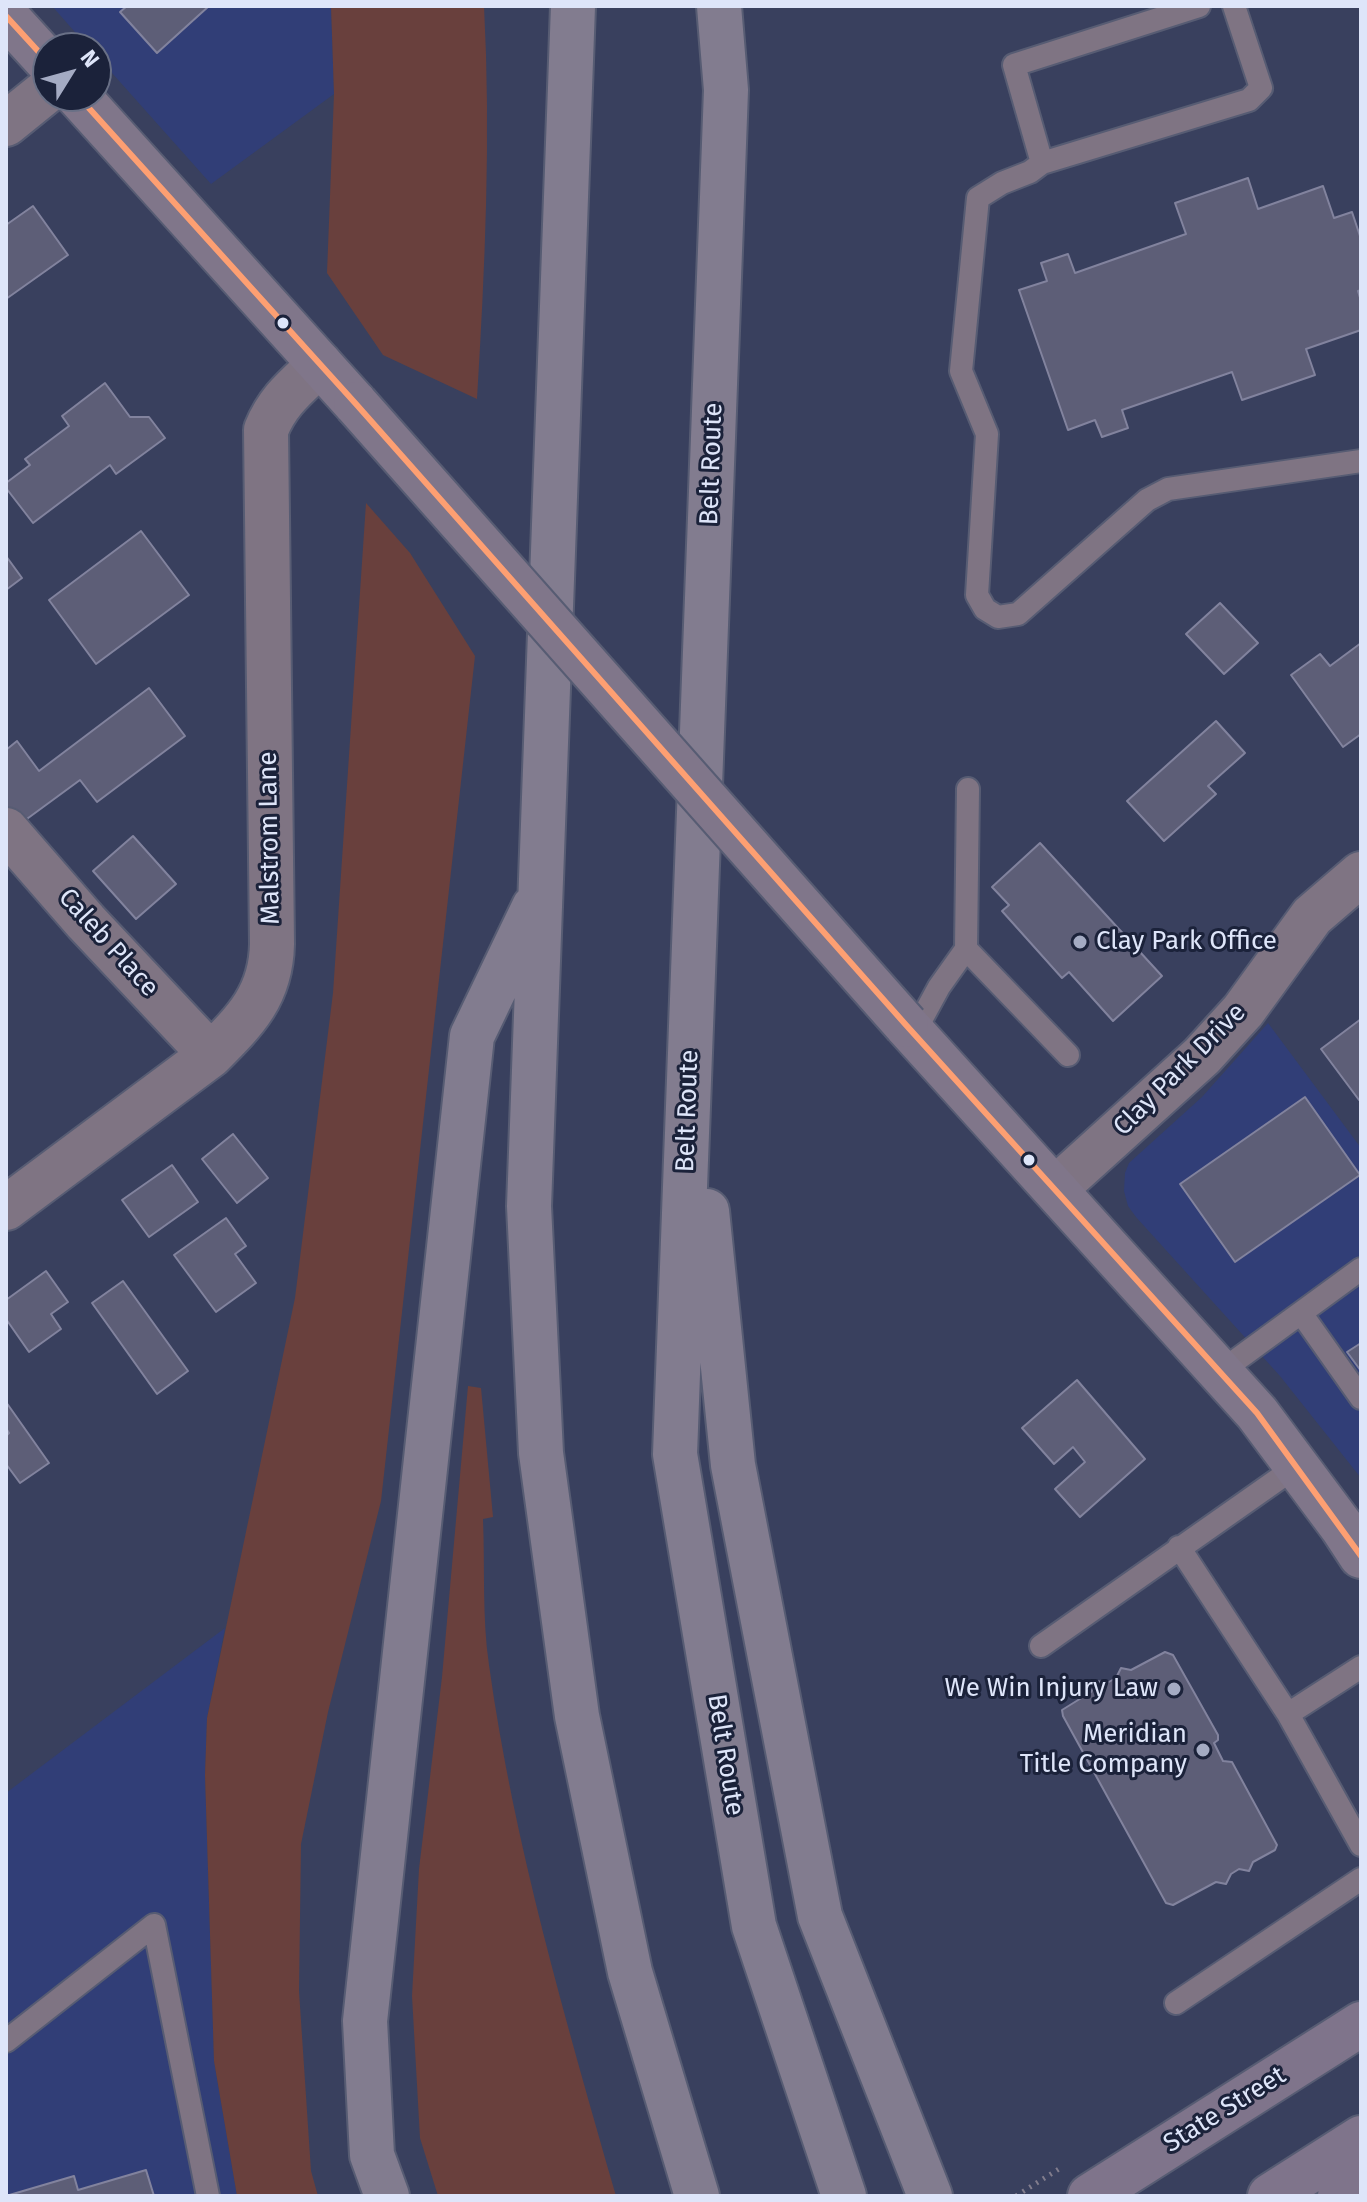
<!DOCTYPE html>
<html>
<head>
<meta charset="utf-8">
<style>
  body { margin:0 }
  #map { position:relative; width:1367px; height:2202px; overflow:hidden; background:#39405e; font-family:"Fira Sans",sans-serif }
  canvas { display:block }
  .frame { position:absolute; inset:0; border:8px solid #dee5f9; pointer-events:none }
  .north { position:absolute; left:32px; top:32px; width:80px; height:80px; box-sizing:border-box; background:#1b223a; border:2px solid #697086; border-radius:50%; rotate:53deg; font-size:22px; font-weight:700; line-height:32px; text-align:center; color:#dee5f9 }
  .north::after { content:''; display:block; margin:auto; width:28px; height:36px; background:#a4abc3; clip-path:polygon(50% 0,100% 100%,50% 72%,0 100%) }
</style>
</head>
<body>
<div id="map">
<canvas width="1367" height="2202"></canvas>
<div class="frame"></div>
<div class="north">N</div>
</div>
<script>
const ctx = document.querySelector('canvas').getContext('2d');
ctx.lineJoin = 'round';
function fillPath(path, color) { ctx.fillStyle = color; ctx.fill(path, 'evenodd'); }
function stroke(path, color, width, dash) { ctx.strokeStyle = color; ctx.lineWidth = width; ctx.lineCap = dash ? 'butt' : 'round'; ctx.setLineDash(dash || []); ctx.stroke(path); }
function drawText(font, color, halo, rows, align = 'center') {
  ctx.font = font + ' "Fira Sans",sans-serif'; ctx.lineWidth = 6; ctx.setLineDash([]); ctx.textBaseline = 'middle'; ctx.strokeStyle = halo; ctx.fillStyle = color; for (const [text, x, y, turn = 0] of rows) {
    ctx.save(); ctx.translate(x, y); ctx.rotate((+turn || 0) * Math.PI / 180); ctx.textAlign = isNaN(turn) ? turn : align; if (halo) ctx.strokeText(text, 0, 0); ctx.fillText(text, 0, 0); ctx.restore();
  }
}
const built = new Path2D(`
  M 52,6 L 331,6 L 334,94 L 211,184 L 96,55 L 96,48 L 89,48 Z
  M 1268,1023 L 1361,1148 L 1361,1478 L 1280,1376 L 1136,1217 L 1128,1206 L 1124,1191 L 1125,1173 L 1129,1163 L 1202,1097 Z
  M 225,1628 L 207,1718 L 205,1775 L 214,2061 L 237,2196 L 6,2196 L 6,1793 Z`);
const green = new Path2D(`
  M 331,6 L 484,6 C 491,137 485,268 477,399 L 383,355 L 327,273 L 334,94 Z
  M 366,503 L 410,553 L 475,656 L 381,1501 L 328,1712 L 301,1844 L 299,1991 L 311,2171 L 318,2196 L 237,2196 L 214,2061 L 205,1775 L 207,1718 L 295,1298 L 333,993 Z
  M 468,1386 L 481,1388 L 493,1517 L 483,1519 C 485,1567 482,1617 489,1665 C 514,1845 566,2021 616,2196 L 438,2196 L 420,2138 L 412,1996 L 419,1869 L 442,1677 Z`);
const building = new Path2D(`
  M 127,6 L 209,6 L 157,53 L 120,12 Z
  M 1248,178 L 1258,209 L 1323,186 L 1334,218 L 1352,212 L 1361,239 L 1361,290 L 1358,291 L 1361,301 L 1361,330 L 1306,349 L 1315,375 L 1242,400 L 1232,372 L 1122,410 L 1128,428 L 1102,437 L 1095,420 L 1068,430 L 1019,290 L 1047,281 L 1041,263 L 1068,254 L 1075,273 L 1186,234 L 1175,203 Z
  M 33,206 L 68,255 L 6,299 L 6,225 Z
  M 105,383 L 130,417 L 149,417 L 165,438 L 116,474 L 110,465 L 33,523 L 6,488 L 6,483 L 30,465 L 25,459 L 69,426 L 62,416 Z
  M 141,531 L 189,595 L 96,664 L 49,600 Z
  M 6,556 L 22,578 L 6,590 Z
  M 1220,603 L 1258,643 L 1224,674 L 1186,634 Z
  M 1361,643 L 1361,734 L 1343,747 L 1291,675 L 1320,654 L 1330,666 Z
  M 149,688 L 185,736 L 97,802 L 80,780 L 20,824 L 6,806 L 6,750 L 17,741 L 39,771 Z
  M 1216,721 L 1245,753 L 1208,786 L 1216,794 L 1164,841 L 1127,801 Z
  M 133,836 L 176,884 L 136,919 L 93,871 Z
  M 1040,843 L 1162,976 L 1113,1021 L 1069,972 L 1062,978 L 1002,911 L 1009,905 L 992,887 Z
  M 1361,1019 L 1361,1099 L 1359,1100 L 1321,1049 Z
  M 1305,1097 L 1360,1175 L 1235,1262 L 1180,1184 Z
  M 233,1134 L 268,1178 L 237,1203 L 202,1159 Z
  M 172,1165 L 198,1202 L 149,1237 L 122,1200 Z
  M 226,1218 L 246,1246 L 235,1254 L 256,1283 L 216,1312 L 174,1255 Z
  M 46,1271 L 68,1302 L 51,1314 L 61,1329 L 29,1352 L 6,1319 L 6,1300 Z
  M 123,1281 L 188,1371 L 157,1394 L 92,1303 Z
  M 1361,1343 L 1361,1371 L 1347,1352 Z
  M 1077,1380 L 1145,1459 L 1080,1517 L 1055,1489 L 1085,1462 L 1073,1447 L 1054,1464 L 1022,1428 Z
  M 6,1402 L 49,1463 L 20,1483 L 6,1464 L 6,1436 L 9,1433 L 6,1428 Z
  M 1165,1652 L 1173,1655 L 1218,1735 L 1218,1740 L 1214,1743 L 1223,1761 L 1232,1762 L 1277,1845 L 1275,1850 L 1253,1862 L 1249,1871 L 1239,1869 L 1231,1874 L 1226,1884 L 1216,1882 L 1173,1905 L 1166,1903 L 1063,1716 L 1062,1710 L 1091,1692 L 1097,1681 L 1107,1683 L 1116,1678 L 1121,1668 L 1131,1670 Z
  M 146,2170 L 154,2196 L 6,2196 L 74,2176 L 78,2190 Z`);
const path = new Path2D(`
  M 1016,2196 L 1059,2169`);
const lane = new Path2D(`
  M 1199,6 L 1014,65 L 1042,163 L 1030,172 L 1002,183 L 978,198 L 961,371 L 987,434 L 977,595 L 985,609 L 998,617 L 1018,614 L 1147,500 L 1168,489 L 1361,461
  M 1042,163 L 1249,100 L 1261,88 L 1234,6
  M 966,949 L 1068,1055
  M 914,1033 L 939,987 L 966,949 L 968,789
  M 1301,1313 L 1361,1398
  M 1220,1372 L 1361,1269
  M 1179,1547 L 1288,1714 L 1361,1667
  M 1041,1646 L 1297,1466
  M 1288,1714 L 1361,1845
  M 1176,2003 L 1361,1879
  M 6,2041 L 154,1925 L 208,2196`);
const street = new Path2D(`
  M 6,124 L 48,90
  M 6,830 L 86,922 L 211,1055
  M 1055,1189 L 1202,1056 L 1243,1011 L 1312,916 L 1361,874
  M 6,1208 L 211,1055 C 246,1020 271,995 272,944 L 266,430 C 278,400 297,386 320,364`);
const secondary = new Path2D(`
  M 6,16 L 48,62
  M 78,96 L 356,404
  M 906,1025 L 1257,1413 L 1342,1527 L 1361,1556`);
const primary = new Path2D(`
  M 1090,2196 L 1361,2024
  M 1270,2196 L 1361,2138
  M 1340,2196 L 1361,2183`);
const highway = new Path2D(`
  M 573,6 L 529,1206 L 541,1453 L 577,1716 L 630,1972 L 697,2196
  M 719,6 L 726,90 L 675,1454 L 754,1926 L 844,2196
  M 707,1211 L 733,1465 L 820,1916 L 930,2196
  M 387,2196 L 372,2155 L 365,2021 L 472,1036 L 534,907`);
const secondaryBridge = new Path2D(`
  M 356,404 L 906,1025`);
const bus1 = new Path2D(`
  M 6,16 L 48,62
  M 78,96 L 356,404 L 906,1025 L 1257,1413 L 1361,1556`);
const markers = [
  [283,323,7,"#dee5f9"],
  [1080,942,8,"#a4abc3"],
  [1029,1160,7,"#dee5f9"],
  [1174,1689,8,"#a4abc3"],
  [1203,1750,8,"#a4abc3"]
];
const streetNames = [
  ["Belt Route",712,464,-88],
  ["Malstrom Lane",270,838,-91],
  ["Caleb Place",108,943,48],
  ["Clay Park Drive",1180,1070,-45],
  ["Belt Route",688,1111,-88],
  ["Belt Route",725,1755,81],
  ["State Street",1225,2110,-32]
];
const poiNames = [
  ["Clay Park Office",1096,942,"left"],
  ["We Win Injury Law",1158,1689],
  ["Meridian",1187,1735],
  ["Title Company",1187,1765]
];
fillPath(built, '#313e77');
fillPath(green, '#69403d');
fillPath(building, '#5d5e77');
stroke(building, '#82839e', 2);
stroke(lane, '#575c73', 26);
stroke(street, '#575c73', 48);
stroke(secondary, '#575c73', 48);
stroke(primary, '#575c73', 48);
stroke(highway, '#575c73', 48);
stroke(path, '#827d8d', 5, [2, 6]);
stroke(lane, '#7f7483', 22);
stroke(street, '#7f7483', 44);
stroke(secondary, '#80768a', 44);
stroke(primary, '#7f748b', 44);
stroke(highway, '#827c8f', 44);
stroke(secondaryBridge, '#575c73', 48, []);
stroke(secondaryBridge, '#80768a', 44);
stroke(bus1, '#fd9f72', 6);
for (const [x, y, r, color] of markers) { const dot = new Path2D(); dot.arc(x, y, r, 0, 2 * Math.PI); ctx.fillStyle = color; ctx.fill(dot); stroke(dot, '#1b223a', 3); }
drawText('26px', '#dee5f9', '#1b223a', streetNames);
drawText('26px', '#dee5f9', '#1b223a', poiNames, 'right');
</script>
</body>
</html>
